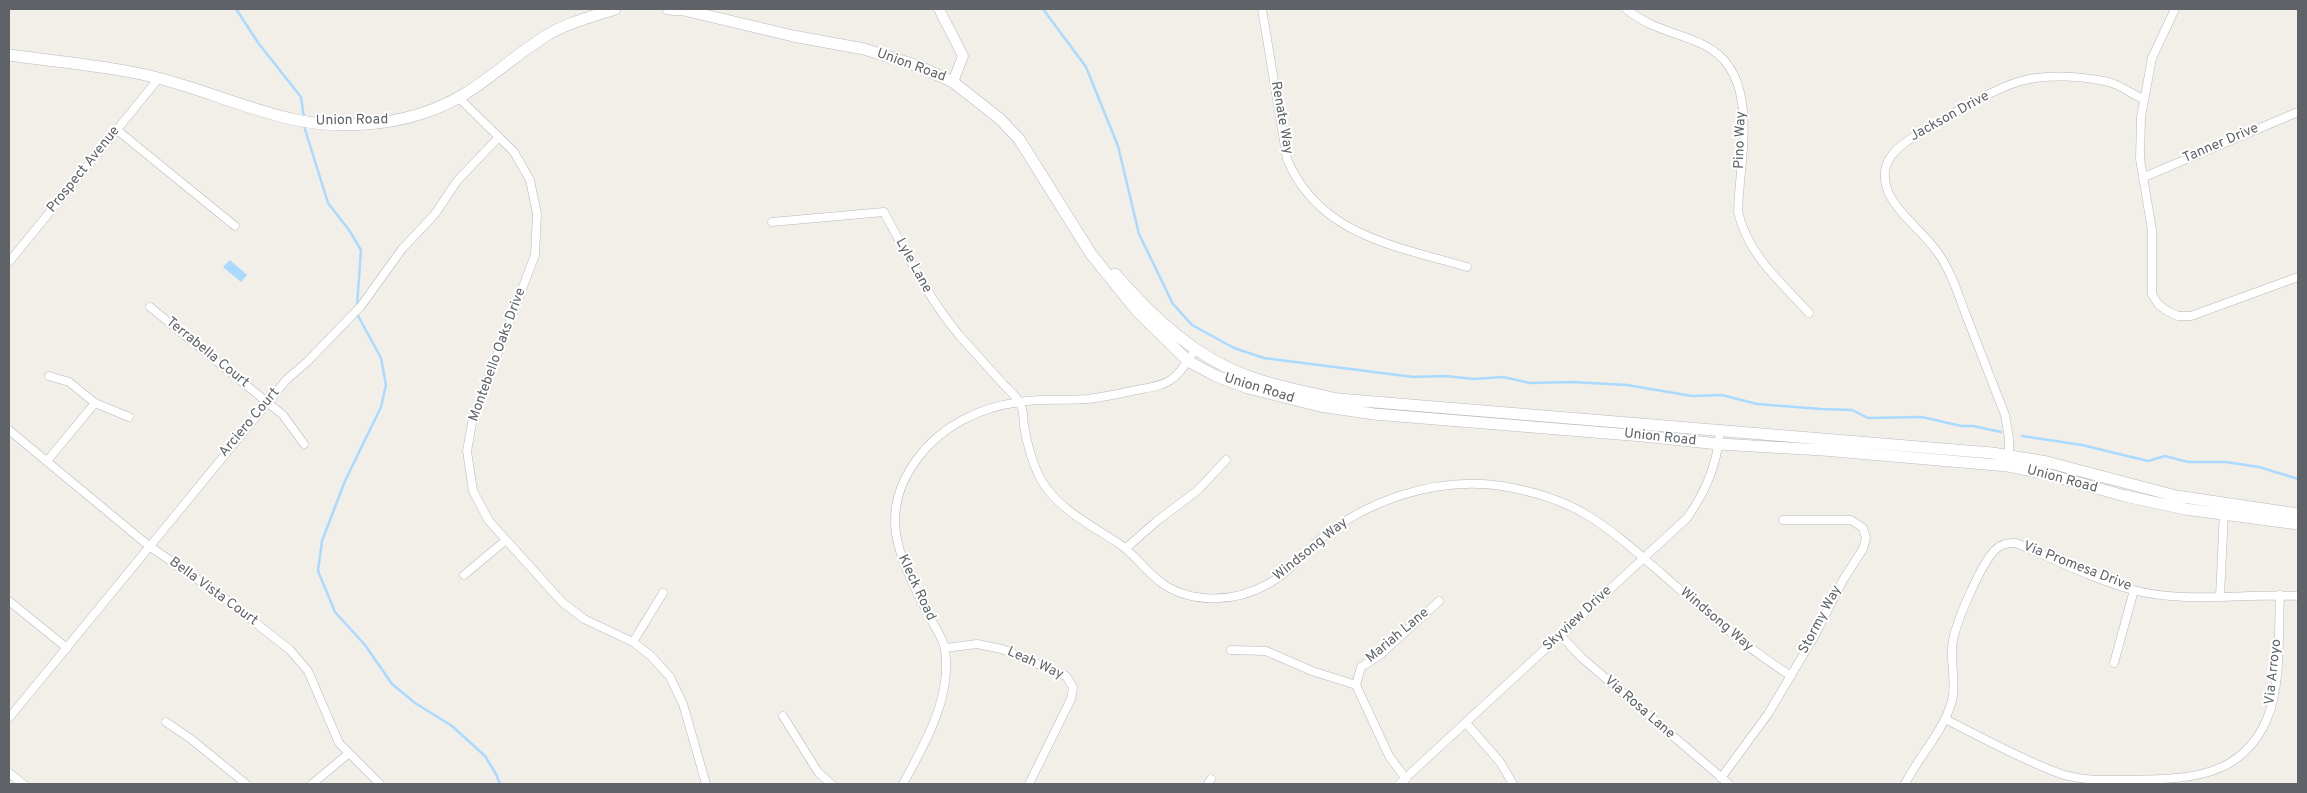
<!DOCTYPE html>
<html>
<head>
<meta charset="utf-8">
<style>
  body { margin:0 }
  #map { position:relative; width:2307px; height:793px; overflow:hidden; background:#f1efe8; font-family:Overpass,sans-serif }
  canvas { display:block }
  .frame { position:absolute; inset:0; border:10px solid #5f6368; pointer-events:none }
</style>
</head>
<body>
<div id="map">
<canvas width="2307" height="793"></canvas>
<div class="frame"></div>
</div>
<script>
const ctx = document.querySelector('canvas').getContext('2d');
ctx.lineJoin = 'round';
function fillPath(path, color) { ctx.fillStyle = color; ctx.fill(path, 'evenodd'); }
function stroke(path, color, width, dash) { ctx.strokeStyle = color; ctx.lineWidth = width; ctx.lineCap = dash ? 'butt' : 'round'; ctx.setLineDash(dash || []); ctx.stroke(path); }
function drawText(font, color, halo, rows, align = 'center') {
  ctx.font = font + ' Overpass,sans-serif'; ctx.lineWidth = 4; ctx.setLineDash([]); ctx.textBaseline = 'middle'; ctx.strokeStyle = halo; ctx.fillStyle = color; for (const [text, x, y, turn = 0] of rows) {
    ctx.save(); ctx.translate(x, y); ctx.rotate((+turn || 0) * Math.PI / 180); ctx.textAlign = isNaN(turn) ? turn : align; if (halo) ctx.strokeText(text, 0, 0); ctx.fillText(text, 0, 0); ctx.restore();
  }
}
const water = new Path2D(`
  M 230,260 L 247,275 L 241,282 L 223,267 Z`);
const stream = new Path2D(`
  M 236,9 L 259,44 L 301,97 L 304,118
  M 1043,9 L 1086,67 L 1118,146 L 1139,234 L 1173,304 L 1192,325 L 1234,348 L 1264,358 L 1413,377 L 1445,376 L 1474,379 L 1503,377 L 1530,383 L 1572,382 L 1627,385 L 1692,396 L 1722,395 L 1757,404 L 1821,409 L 1852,410 L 1868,418 L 1922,417 L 1961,426 L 1973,426 L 2001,432
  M 304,126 L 328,203 L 349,230 L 361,250 L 357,306
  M 357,314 L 381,358 L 386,385 L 381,407 L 345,481 L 322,541 L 318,571 L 335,612 L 365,645 L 392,684 L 415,703 L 452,726 L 485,756 L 496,774 L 500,784
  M 2022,436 L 2082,445 L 2148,461 L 2165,456 L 2188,462 L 2226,462 L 2259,467 L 2298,479`);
const minor = new Path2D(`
  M 1262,9 L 1287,159 C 1319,236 1397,246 1467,267
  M 1626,9 C 1654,31 1675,31 1704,45 C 1763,74 1739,159 1738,212 C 1748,255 1780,281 1809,313
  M 2175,9 L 2152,58 L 2141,117 L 2140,159 L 2152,230 L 2152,294 L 2158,304 L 2167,311 L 2178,316 L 2191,316 L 2298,277
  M 460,99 L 514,152 L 530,180 L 537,214 L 535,255 L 473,418 L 467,451 L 473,491 L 489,521 L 562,602 L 584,619 L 633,642 L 651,656 L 670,677 L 683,704 L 706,784
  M 117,130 L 235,226
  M 2144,177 L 2298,112
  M 772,222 L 884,212 C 907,255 928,298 959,335 C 974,352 989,368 1004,385 C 1009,390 1016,396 1020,403 C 1024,410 1023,418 1024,426 C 1027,443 1032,462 1040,478 C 1056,508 1091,525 1118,543 C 1135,554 1146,572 1163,584 C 1193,604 1235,602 1266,585 C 1286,575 1300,557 1317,542 C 1366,500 1437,476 1502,486 C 1532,491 1562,500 1587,515 C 1615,532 1639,554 1663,575 C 1705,611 1745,647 1791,676
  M 9,262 L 159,78
  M 150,307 L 283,415 L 304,444
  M 49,376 L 69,382 L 95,403 L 129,417
  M 9,430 L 149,546 L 219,594 L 290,650 L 308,671 L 339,743 L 380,784
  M 2009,459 L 2009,438 L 2005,415 C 1992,381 1979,348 1966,315 C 1958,294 1951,271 1938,253 C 1923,230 1888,208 1885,180 C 1882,159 1899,146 1915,136 C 1945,119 1989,90 2021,81 C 2047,74 2082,76 2109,82 C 2120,85 2132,94 2143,99
  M 47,461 L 95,403
  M 1126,548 L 1157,521 L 1198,490 L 1226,460
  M 464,575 L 506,540
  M 2220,596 L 2224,511
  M 9,601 L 67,648
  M 1560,635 L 1582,658 L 1729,784
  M 633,642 L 663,593
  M 945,648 L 977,644 L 1002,649 L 1066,676 L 1073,687 L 1071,699 L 1029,784
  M 1231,650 L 1266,651 L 1312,671 L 1356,685
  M 2114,663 L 2134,590
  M 783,716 L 818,772 L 831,784
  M 9,718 L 287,379 L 307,362 L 361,306 L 402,249 L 435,214 L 457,181 L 499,137
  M 1945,719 C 1981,737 2024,761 2061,774 C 2083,781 2105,780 2128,780 C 2184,779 2241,780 2267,719 C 2282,682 2278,635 2280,595
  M 166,722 L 191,739 L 246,784
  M 1466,723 L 1500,762 L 1513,784
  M 9,773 L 23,784
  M 1721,778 L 1768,714 L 1815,635 L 1843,580 L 1863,549 L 1866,538 L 1863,528 L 1851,520 L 1783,520
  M 1406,779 L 1389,756 L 1356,685 L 1361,667 L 1380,655 L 1439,601
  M 312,784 L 348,754
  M 903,784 C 925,743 952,698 945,650 C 944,639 934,626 929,616 C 901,560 875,516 917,459 C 941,426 980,407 1020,402 C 1042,398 1065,401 1088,399 C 1103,397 1118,394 1132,391 C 1145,388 1162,387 1172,379 C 1182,372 1188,360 1195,350
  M 1208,784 L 1211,779
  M 1399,784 L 1687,518 C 1706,491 1717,465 1720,431
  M 1905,784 C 1919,756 1943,732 1952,701 C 1957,681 1949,660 1953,640 C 1957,620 1981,564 1995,550 C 2001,544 2007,543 2016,543 C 2054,559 2093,579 2133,590 C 2186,604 2244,593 2298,596`);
const tertiary = new Path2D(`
  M 939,9 L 963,56 L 953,82`);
const secondary = new Path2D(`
  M 668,9 L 684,10 L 793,36 L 864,49 L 918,66 L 953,82 L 1000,119 L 1019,139 L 1091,254 L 1137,311 L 1188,361 L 1216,376 L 1248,388 L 1320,406 L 1374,414 L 1643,436 L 1719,444 L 1823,450 L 2008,466 L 2043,473 L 2125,496 L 2185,509 L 2298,524
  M 9,55 C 58,62 110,66 158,78 C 205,90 249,110 296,120 C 335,128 382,126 420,114 C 473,98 500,65 544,37 C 566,23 591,17 615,9
  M 1115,274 C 1153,317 1194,357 1250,377 C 1278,387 1309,393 1338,399 L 1992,453 L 2047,462 L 2176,496 L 2298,514`);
const streetNames = [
  ["Union Road",911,66,20],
  ["Jackson Drive",1950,117,-29],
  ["Renate Way",1281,118,80],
  ["Union Road",352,121,-1],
  ["Pino Way",1741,140,-88],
  ["Tanner Drive",2221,144,-23],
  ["Prospect Avenue",84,170,-51],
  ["Lyle Lane",913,266,61],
  ["Terrabella Court",207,353,39],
  ["Montebello Oaks Drive",498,355,-70],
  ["Union Road",1259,389,17],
  ["Arciero Court",250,423,-50],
  ["Union Road",1660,438,6],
  ["Union Road",2062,480,15],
  ["Windsong Way",1311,550,-39],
  ["Via Promesa Drive",2077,567,21],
  ["Kleck Road",916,588,65],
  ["Bella Vista Court",213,592,36],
  ["Skyview Drive",1578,619,-43],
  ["Windsong Way",1716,620,40],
  ["Stormy Way",1821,620,-62],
  ["Mariah Lane",1398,636,-40],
  ["Leah Way",1035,664,24],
  ["Via Arroyo",2274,672,-84],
  ["Via Rosa Lane",1639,708,41]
];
fillPath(water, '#aadaff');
stroke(stream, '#aadaff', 2.5);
stroke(minor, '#b5b8bc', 9);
stroke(tertiary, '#b5b8bc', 11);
stroke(secondary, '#b6babf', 12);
stroke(minor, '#fff', 8);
stroke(tertiary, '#fff', 10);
stroke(secondary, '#fff', 11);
drawText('14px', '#5f6368', '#fff', streetNames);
</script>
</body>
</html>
